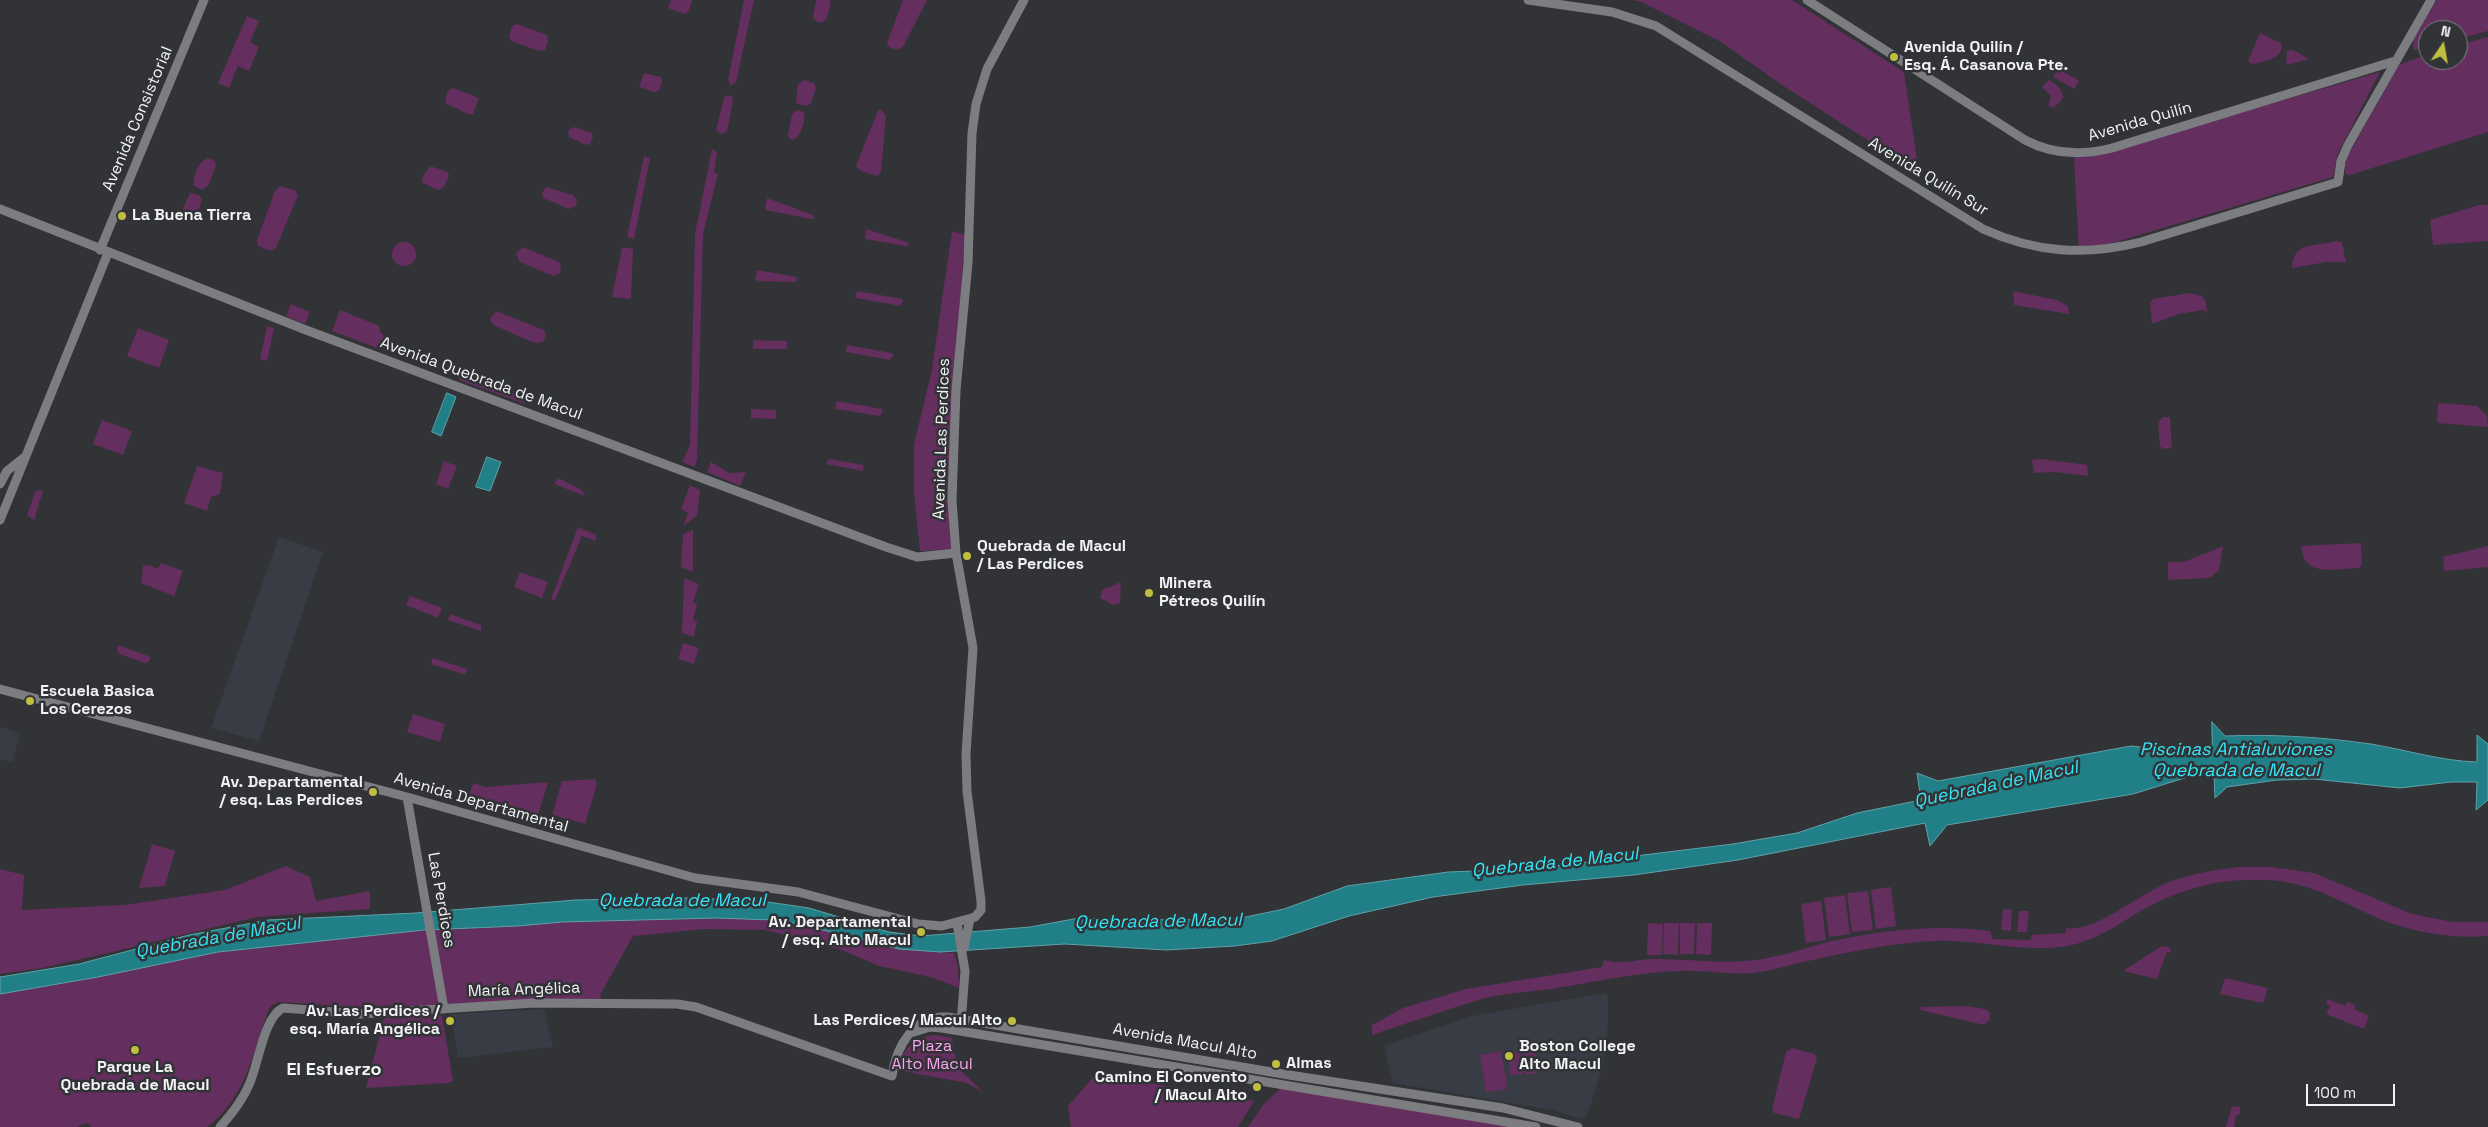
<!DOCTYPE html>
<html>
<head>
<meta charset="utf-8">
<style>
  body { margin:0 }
  #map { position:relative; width:2488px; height:1127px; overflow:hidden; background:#313336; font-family:"Space Grotesk",sans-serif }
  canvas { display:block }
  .north { position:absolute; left:2418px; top:20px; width:50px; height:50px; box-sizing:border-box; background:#313336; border:1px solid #7e8082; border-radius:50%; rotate:12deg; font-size:14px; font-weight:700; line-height:20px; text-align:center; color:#f2f3f5 }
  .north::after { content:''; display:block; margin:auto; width:18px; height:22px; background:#bfbe41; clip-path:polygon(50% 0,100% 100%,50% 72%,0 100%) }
  .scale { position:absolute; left:2306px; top:1084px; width:89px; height:22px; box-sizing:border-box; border:2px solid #f2f3f5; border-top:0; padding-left:6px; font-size:15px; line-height:18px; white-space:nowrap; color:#f2f3f5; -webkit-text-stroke:4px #313336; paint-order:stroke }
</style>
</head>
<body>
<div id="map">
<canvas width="2488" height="1127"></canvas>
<div class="north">N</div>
<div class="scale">100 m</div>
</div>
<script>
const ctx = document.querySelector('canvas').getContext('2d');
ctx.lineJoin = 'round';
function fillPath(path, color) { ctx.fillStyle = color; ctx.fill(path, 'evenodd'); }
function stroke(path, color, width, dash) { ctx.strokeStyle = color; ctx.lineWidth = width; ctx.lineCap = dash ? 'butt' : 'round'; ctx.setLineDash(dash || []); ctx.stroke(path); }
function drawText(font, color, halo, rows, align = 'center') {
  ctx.font = font + ' "Space Grotesk",sans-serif'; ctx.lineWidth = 5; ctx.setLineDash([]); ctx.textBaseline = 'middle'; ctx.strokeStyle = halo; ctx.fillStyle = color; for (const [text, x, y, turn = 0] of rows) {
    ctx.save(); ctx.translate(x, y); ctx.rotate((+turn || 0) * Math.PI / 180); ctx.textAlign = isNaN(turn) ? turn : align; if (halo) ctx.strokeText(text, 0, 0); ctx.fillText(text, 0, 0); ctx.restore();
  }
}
const built = new Path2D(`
  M 279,537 L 323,552 L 259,741 L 211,728 Z
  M 0,727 L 20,733 L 12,762 L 0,759 Z
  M 1605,993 L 1608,996 L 1608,1023 L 1604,1062 L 1591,1104 L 1585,1118 L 1582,1119 L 1552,1110 L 1393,1083 L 1384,1046 L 1472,1016 Z
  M 544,1009 L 553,1047 L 458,1058 L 451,1014 Z`);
const green = new Path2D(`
  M 671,0 L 692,0 L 689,11 L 684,14 L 668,8 Z
  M 744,0 L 754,0 L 736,82 L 731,86 L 728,80 Z
  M 816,0 L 829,0 L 831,2 L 827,18 L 822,23 L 816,21 L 813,17 Z
  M 903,0 L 927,0 L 903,47 L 896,50 L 889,47 L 887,43 Z
  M 1631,0 L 1792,0 L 1904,72 L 1919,173 L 1785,87 L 1721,42 L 1639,1 Z
  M 2437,0 L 2488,0 L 2488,31 L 2458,39 L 2458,30 L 2428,30 L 2428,48 L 2413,50 L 2413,40 Z
  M 247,16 L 259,21 L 250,42 L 259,47 L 249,71 L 238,66 L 229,88 L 218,83 Z
  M 517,24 L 547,35 L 548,42 L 545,50 L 539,51 L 511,41 L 509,36 L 512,26 Z
  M 2260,33 L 2281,43 C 2285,59 2263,62 2252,64 L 2248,61 Z
  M 2488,37 L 2488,132 L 2350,175 L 2345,174 L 2345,164 L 2351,150 L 2399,65 L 2428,54 L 2428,60 L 2458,60 L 2458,45 Z
  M 2290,50 L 2293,50 L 2309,59 L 2286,65 L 2287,51 Z
  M 2059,69 L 2079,81 L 2074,89 L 2053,77 Z
  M 2380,72 L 2338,153 L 2333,177 L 2079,253 L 2074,158 L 2108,151 Z
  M 644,73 L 661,77 L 662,82 L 659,91 L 654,92 L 639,87 Z
  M 804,80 L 814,83 L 816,88 L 811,103 L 807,106 L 798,104 L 796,101 L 798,84 Z
  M 2049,80 C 2057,85 2062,88 2063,98 L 2054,108 L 2048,106 L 2051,96 L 2042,87 Z
  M 453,88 L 479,98 L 473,114 L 468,114 L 445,103 L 447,92 Z
  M 727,95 L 732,96 L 733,101 L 727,131 L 722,134 L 716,130 L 724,98 Z
  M 797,110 L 804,112 C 806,120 801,137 793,140 L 789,138 L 788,135 L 792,114 Z
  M 878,110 L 882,110 L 886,116 L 881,172 L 877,176 L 861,171 L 856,166 Z
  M 574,127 L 592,133 L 593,137 L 590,144 L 586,145 L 569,137 L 568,130 Z
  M 712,149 L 717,152 L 714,172 L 718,174 L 703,234 L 697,460 L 695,467 L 682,462 L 690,445 L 695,234 Z
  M 644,156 L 650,158 L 634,239 L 627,237 Z
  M 208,158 L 215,161 L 216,166 L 208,186 L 202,190 L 194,186 C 192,178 199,160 208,158 Z
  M 430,166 L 448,172 L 449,176 L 443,188 L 438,190 L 423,183 L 422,178 Z
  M 280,186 L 295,190 L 298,195 L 276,248 L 271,251 L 258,246 L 257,240 L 275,191 Z
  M 546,187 L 573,195 L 577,200 L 576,206 L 569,209 L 543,198 L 542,193 Z
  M 190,193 L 199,195 L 202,199 L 197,216 L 192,220 L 184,218 L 181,213 Z
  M 767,198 L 813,215 L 815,218 L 811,219 L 765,210 Z
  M 2479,205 L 2488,205 L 2488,241 L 2433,245 L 2430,220 Z
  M 866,229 L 907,242 L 909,244 L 906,246 L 865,239 Z
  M 952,231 L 965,235 L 953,392 L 952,549 L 920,551 L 914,493 L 914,445 L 932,369 Z
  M 2337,241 L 2342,242 L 2346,262 L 2327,262 L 2292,268 C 2293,240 2317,247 2337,241 Z
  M392 254a12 12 0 1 1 24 0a12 12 0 1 1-24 0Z
  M 522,247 L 559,262 L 561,267 L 560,273 L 553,276 L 520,262 L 516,254 Z
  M 622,247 L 633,249 L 631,299 L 612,297 Z
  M 757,270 L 797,277 L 796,282 L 758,281 L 755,279 Z
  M 857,291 L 902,299 L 903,301 L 900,306 L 855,298 Z
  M 2013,291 L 2057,300 L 2068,306 L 2069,314 L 2014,305 Z
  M 2189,293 L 2202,296 L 2206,302 L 2207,313 L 2204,310 L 2179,314 L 2152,324 L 2150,303 L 2153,299 Z
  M 291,304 L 310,312 L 305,324 L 286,316 Z
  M 340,310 L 379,326 L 380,332 L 384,336 L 380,349 L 332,331 Z
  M 496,311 L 544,330 L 546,335 L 543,342 L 535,343 L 493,325 L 490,319 Z
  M 267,326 L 274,328 L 267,361 L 260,359 Z
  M 138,328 L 169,340 L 159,368 L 127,356 Z
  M 753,340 L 787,341 L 787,349 L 753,349 Z
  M 847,345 L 892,353 L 894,355 L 890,360 L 846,352 Z
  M 462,370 L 521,394 L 525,404 L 459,380 Z
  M 837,401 L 882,409 L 883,411 L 880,416 L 835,409 Z
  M 2438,403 L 2477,406 L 2487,416 L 2488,427 L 2437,423 Z
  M 751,409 L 776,410 L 776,419 L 751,418 Z
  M 2163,417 L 2170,417 L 2172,448 L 2163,449 L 2160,446 L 2158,422 Z
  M 102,420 L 132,431 L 123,455 L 93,444 Z
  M 829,459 L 864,465 L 863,471 L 826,464 Z
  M 2041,459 L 2087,465 L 2088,476 L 2055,472 L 2034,473 L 2032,460 Z
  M 444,461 L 457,466 L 448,489 L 436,484 Z
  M 711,462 L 729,473 L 746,472 L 740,486 L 707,472 Z
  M 197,466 L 223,473 L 220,494 L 211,497 L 207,511 L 184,503 Z
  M 558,478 L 582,490 L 585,496 L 554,484 Z
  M 690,485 L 700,490 L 697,516 L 683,526 L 688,513 L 681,509 Z
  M 38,490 L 43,491 L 34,520 L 27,515 L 35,492 Z
  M 578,527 L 596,535 L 596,541 L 582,536 L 555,600 L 551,599 Z
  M 693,530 L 693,572 L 681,567 L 683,534 Z
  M 2361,543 L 2362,564 L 2359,568 C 2335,568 2304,579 2301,546 Z
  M 2223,546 L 2219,570 L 2210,578 L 2168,580 L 2168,562 L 2184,562 Z
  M 2488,546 L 2488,567 L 2444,571 L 2443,557 Z
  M 161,563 L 183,571 L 174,596 L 141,583 L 143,566 L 150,565 L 157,569 Z
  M 520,572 L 548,582 L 542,598 L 514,587 Z
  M 684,578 L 699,584 L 693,602 L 697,604 L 693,620 L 697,621 L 694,637 L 682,633 Z
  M 1121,582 L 1120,603 L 1114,605 L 1100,598 L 1102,590 Z
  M 410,596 L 442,608 L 438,618 L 406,605 Z
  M 450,614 L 481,625 L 481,631 L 448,620 Z
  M 683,643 L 699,648 L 694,664 L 678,659 Z
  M 118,645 L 151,657 L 149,662 L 145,663 L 119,654 L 117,650 Z
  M 433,658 L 467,669 L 466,673 L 463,674 L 431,664 Z
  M 413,714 L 445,724 L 440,742 L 407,732 Z
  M 595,779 L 597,784 L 585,824 L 552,815 L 562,781 Z
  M 548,782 L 538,816 L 469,795 L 473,783 L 486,787 Z
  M 152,844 L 175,851 L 165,886 L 139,888 Z
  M 286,866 L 310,877 L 316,901 L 370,891 L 370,909 L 257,917 L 116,951 L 42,968 L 0,974 L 0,869 L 24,875 L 22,910 L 124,905 L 225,890 Z
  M 2238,867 L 2271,867 L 2314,873 L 2412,914 L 2453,922 L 2488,922 L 2488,936 C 2454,939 2411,932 2380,919 C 2331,898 2305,878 2249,880 C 2211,880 2171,893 2139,912 C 2114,927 2090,944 2060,947 C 2018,952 1976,939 1934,941 C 1892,943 1849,952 1808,961 C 1789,965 1771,971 1752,973 C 1728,975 1705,970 1682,971 C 1638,972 1594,982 1551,989 C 1528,992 1504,993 1482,999 C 1445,1010 1408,1023 1372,1035 L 1372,1025 L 1403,1008 L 1466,989 L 1602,967 L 1604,960 C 1622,966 1638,958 1656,959 C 1691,959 1728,965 1762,959 C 1786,955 1809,947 1832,941 C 1884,930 1938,924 1990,931 L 1993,939 L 2030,940 L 2032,935 L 2066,933 L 2066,928 C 2095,933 2139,894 2167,883 C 2190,874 2214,870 2238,867 Z
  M 1891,887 L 1896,926 L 1876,929 L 1871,890 Z
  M 1868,891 L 1873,930 L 1852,932 L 1847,893 Z
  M 1845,895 L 1850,934 L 1829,937 L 1824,898 Z
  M 1821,901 L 1826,940 L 1806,943 L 1801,904 Z
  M 2003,909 L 2012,910 L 2011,931 L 2001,930 Z
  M 2019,911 L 2029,911 L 2027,932 L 2017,932 Z
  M 743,918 L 799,924 L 899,949 L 954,953 L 958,966 L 959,988 L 931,977 L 879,966 L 842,950 L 765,930 L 704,929 L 633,936 L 600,995 L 601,999 L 438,1007 L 356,1007 L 278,1002 L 272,1005 L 267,1013 C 253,1055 244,1100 207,1127 L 91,1127 L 88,1123 L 76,1127 L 0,1127 L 0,994 L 98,977 L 218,952 L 332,939 L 424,930 L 518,926 L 562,922 Z
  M 1648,923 L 1663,924 L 1662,955 L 1647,955 Z
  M 1664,923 L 1679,923 L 1678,955 L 1663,954 Z
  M 1680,923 L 1695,923 L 1694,954 L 1680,954 Z
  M 1697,923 L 1712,923 L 1711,955 L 1696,954 Z
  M 2168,946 L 2172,953 L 2167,952 L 2157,979 L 2123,971 L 2160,947 Z
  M 2225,978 L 2268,988 L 2263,1003 L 2220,994 Z
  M 2328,999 L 2345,1006 L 2347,1002 L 2355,1005 L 2354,1009 L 2369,1016 L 2364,1029 L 2326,1014 L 2330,1006 L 2326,1004 Z
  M 1966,1006 L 1985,1009 L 1990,1013 L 1990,1019 L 1985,1024 L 1980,1024 L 1920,1010 L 1921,1007 Z
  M 436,1014 L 442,1016 L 453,1081 L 448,1083 L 366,1088 L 384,1018 L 387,1016 Z
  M 934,1035 L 952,1038 L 957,1067 L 984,1093 L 967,1083 L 897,1070 C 901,1050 915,1037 934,1035 Z
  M 1792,1048 L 1814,1054 L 1817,1058 L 1799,1119 L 1774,1113 L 1772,1109 L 1786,1052 Z
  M 1535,1049 L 1538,1073 L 1525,1075 L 1522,1051 Z
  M 1501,1051 L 1508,1089 L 1486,1092 L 1480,1055 Z
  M 1520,1051 L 1523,1074 L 1510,1075 L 1508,1053 Z
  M 1096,1074 L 1254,1101 L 1238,1127 L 1071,1127 L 1068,1106 Z
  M 1282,1087 L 1522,1127 L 1248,1127 L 1263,1105 Z
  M 2232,1106 L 2240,1107 L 2240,1114 L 2236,1116 L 2234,1127 L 2226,1127 Z`);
const water = new Path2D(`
  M 447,393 L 456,397 L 441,436 L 432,432 Z
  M 487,457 L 501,462 L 490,491 L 476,487 Z
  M 2212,722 L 2225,736 C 2274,734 2322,737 2371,744 C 2407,750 2441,761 2477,762 L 2477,735 L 2488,744 L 2488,800 L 2476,810 L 2477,782 L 2451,782 L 2400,788 L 2314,779 L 2277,780 L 2227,787 L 2215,798 L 2214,774 L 2191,776 L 2133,794 L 1947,825 L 1930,846 L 1925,823 L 1738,860 L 1634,875 L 1523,885 L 1433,897 L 1349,916 L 1272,941 L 1235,946 L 1166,950 L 1065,944 L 940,952 L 899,949 L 799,924 L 773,920 L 717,918 L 562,922 L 518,926 L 424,930 L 218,952 L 98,977 L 0,994 L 0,977 L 79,964 L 189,935 L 268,920 L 416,913 L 576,900 L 693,898 L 761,901 L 809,908 L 889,932 L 921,936 L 1030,927 L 1079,918 L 1178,920 L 1241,918 L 1284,909 L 1347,886 L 1448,872 L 1529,869 L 1733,844 L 1797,833 L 1857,813 L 1921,800 L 1917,773 L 1938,781 L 2131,746 L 2188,752 L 2212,748 Z`);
const tertiary = new Path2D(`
  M 1528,0 L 1612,12 L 1656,26 L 1983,229 C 2036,253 2085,256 2141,242 L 2338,182 L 2341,161 L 2348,145 L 2431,0
  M 1807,0 L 2025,140 C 2053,155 2081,156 2112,148 L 2395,61
  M 0,209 L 306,330 L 886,547 L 917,557 L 956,553
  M 100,250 L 204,0
  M 0,484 L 7,471 L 26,456
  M 0,520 L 108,253
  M 0,689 L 407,797 L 695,878 L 798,892 L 918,924 L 942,926 L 975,917 L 981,910 L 981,901 L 967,791 L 966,754 L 973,648 L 956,553 L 952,500 L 956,390 L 968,263 L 972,133 L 976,104 L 987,69 L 1024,0
  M 407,797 L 444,1009
  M 957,923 L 965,971 L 961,1024
  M 964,948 L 970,919
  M 914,1032 L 930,1027 L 942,1028 L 1536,1127
  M 220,1127 C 231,1115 242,1101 249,1085 C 258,1066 264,1016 283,1008 L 361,1014 L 534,1003 L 677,1004 L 696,1007 L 892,1076 C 896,1046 914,1015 948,1017 L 1289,1075 L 1503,1108 L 1578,1127`);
const markers = [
  [1894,57,5,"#bfbe41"],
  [122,216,5,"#bfbe41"],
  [967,556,5,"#bfbe41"],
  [1149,593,5,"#bfbe41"],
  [30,701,5,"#bfbe41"],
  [373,792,5,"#bfbe41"],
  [921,932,5,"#bfbe41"],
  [450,1021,5,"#bfbe41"],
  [1012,1021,5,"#bfbe41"],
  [135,1050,5,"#bfbe41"],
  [1509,1056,5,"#bfbe41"],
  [1276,1064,5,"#bfbe41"],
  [1257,1087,5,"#bfbe41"]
];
const poiNames = [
  ["Avenida Quilín /",1904,48],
  ["Esq. Á. Casanova Pte.",1904,66],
  ["La Buena Tierra",132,216],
  ["Quebrada de Macul",977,547],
  ["/ Las Perdices",977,565],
  ["Minera",1159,584],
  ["Pétreos Quilín",1159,602],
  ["Escuela Basica",40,692],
  ["Los Cerezos",40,710],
  ["Av. Departamental",363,783,"right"],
  ["/ esq. Las Perdices",363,801,"right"],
  ["Av. Departamental",911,923,"right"],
  ["/ esq. Alto Macul",911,941,"right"],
  ["Av. Las Perdices /",440,1012,"right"],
  ["esq. María Angélica",440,1030,"right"],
  ["Las Perdices/ Macul Alto",1002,1021,"right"],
  ["Boston College",1519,1047],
  ["Alto Macul",1519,1065],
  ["Almas",1286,1064],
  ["Parque La",135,1068,"center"],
  ["Quebrada de Macul",135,1086,"center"],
  ["Camino El Convento",1247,1078,"right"],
  ["/ Macul Alto",1247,1096,"right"]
];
const streetNames = [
  ["Avenida Consistorial",138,119,-67],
  ["Avenida Quilín",2140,122,-16],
  ["Avenida Quilín Sur",1928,177,31],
  ["Avenida Quebrada de Macul",481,379,20],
  ["Avenida Las Perdices",942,439,-88],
  ["Avenida Departamental",481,803,16],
  ["Las Perdices",441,900,80],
  ["María Angélica",524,990,-2],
  ["Avenida Macul Alto",1185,1042,10]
];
const parkNames = [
  ["Plaza",932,1047],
  ["Alto Macul",932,1065]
];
const waterNames = [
  ["Piscinas Antialuviones",2236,750],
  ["Quebrada de Macul",2236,771],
  ["Quebrada de Macul",1996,785,-12],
  ["Quebrada de Macul",1555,863,-6],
  ["Quebrada de Macul",682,901],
  ["Quebrada de Macul",1158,922,-1],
  ["Quebrada de Macul",218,938,-10]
];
const neighbourhoodNames = [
  ["El Esfuerzo",334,1070]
];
fillPath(built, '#383c44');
fillPath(green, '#642e5e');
fillPath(water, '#217f87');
stroke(water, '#60a2a8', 1);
stroke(tertiary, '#7c7d81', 9);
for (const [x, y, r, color] of markers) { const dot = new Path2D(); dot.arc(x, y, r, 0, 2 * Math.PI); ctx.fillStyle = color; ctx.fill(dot); stroke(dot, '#313336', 2); }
drawText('bold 16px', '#f2f3f5', '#313336', poiNames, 'left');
drawText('16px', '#f2f3f5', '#313336', streetNames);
drawText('16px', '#faa5ee', '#313336', parkNames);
drawText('italic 18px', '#34e5f5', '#313336', waterNames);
drawText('bold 18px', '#f2f3f5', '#313336', neighbourhoodNames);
</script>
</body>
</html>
